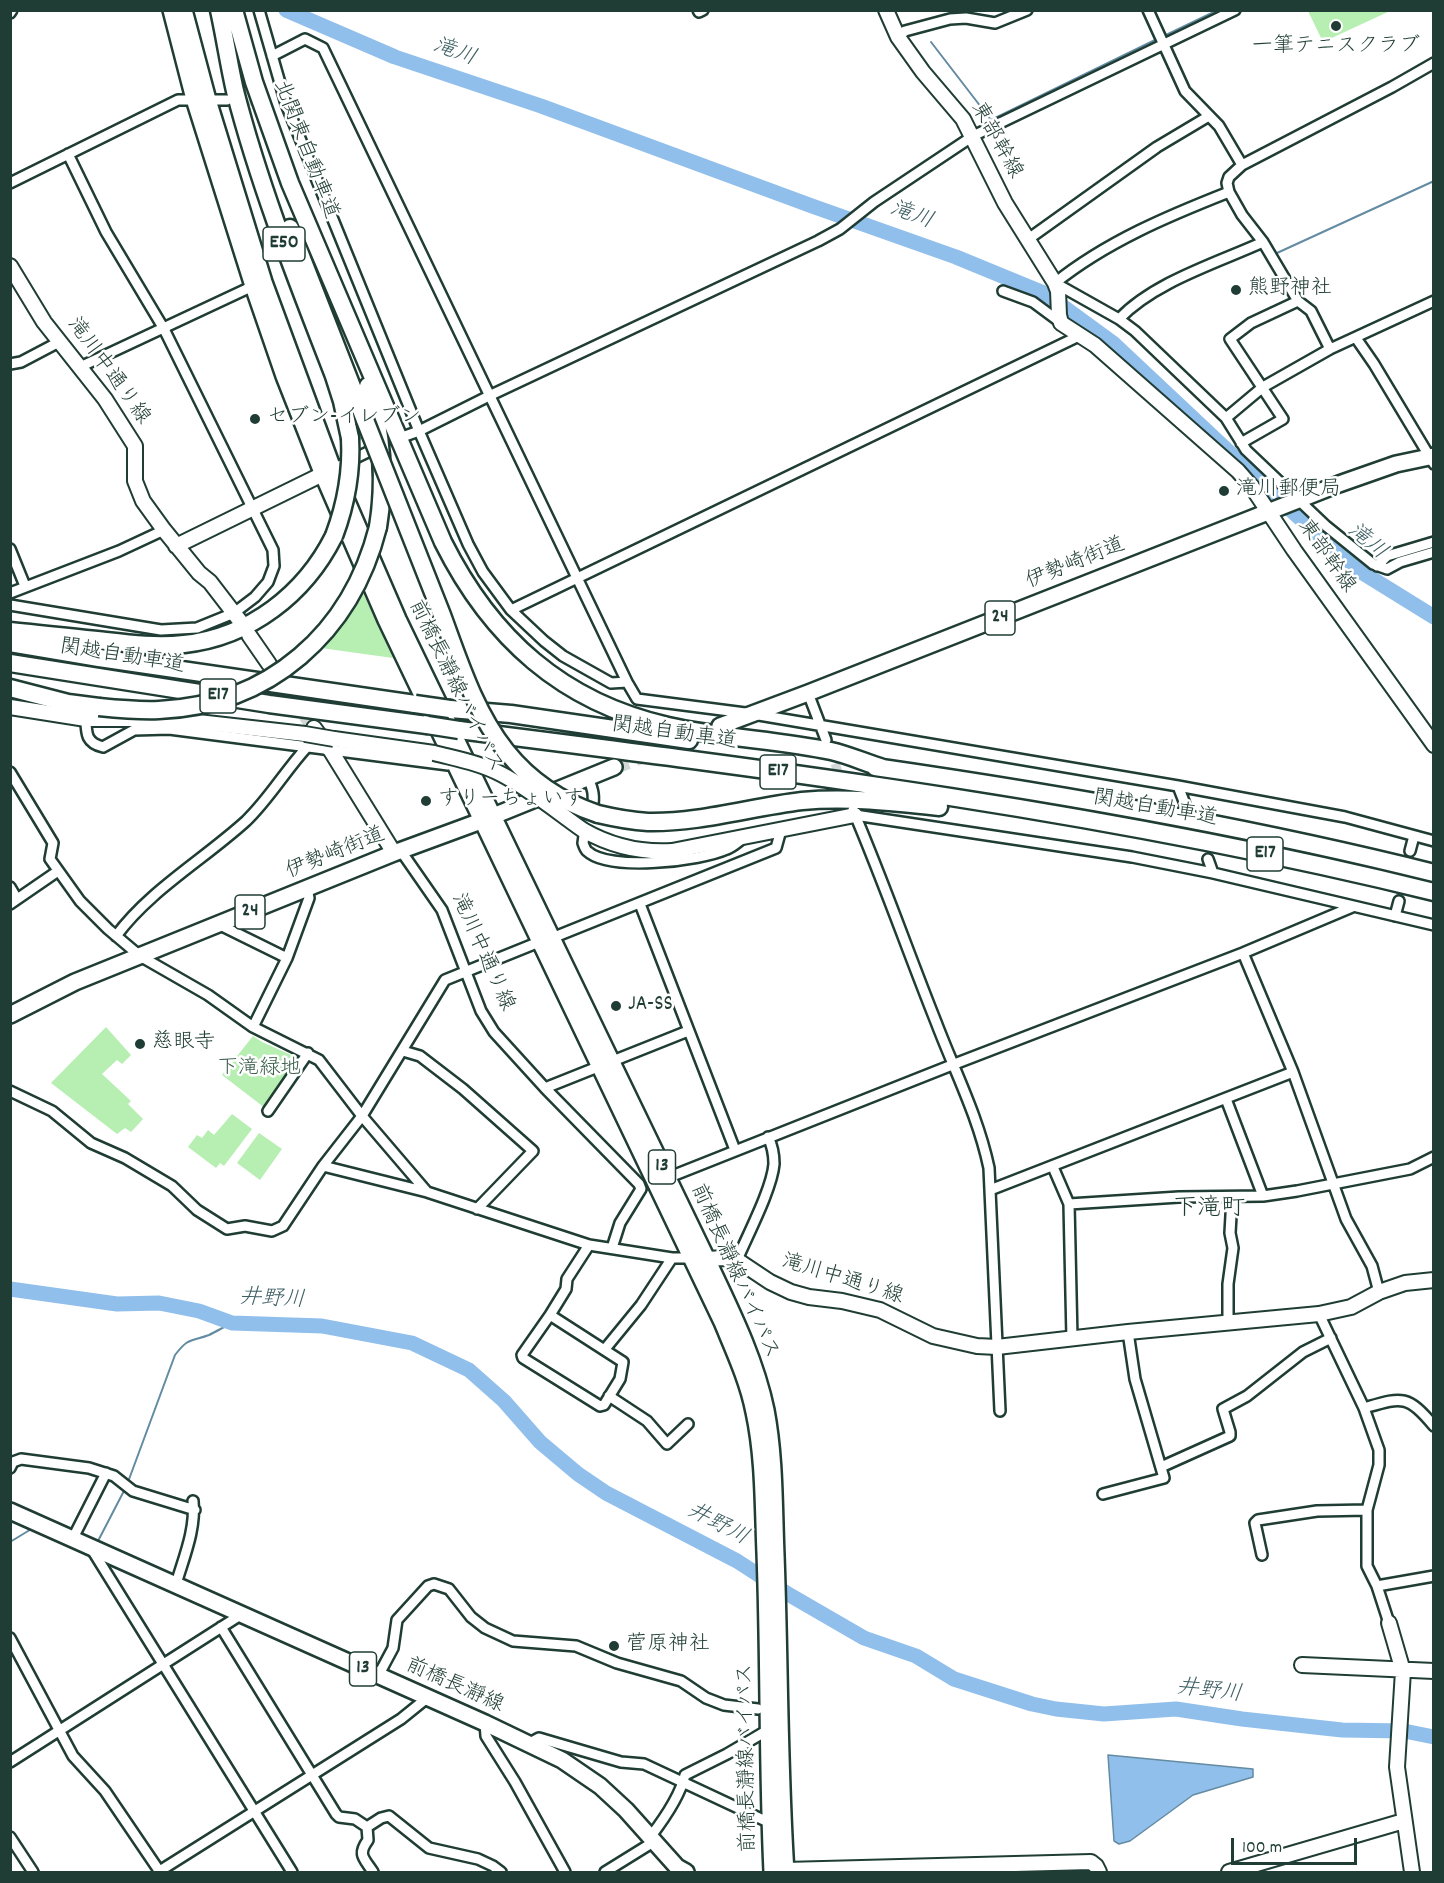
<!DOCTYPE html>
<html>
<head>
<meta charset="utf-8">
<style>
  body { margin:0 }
  #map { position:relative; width:1444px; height:1883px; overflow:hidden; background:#fff; font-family:Dekko,sans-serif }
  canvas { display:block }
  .frame { position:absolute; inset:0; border:12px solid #1f3d34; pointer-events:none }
  .scale { position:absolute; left:1231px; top:1838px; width:126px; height:27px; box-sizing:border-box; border:3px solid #1f3d34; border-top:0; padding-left:8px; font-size:18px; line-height:21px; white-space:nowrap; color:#1f3d34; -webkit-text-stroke:4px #fff; paint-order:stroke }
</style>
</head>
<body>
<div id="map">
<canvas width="1444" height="1883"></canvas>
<div class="frame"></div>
<div class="scale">100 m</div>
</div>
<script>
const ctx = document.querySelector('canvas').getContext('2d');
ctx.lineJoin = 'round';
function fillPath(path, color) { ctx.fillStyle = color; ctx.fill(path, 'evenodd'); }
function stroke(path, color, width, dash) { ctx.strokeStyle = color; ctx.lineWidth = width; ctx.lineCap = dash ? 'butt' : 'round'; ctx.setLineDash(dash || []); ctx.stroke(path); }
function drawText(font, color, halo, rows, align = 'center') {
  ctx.font = font + ' Dekko,"Klee One",sans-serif'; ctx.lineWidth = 5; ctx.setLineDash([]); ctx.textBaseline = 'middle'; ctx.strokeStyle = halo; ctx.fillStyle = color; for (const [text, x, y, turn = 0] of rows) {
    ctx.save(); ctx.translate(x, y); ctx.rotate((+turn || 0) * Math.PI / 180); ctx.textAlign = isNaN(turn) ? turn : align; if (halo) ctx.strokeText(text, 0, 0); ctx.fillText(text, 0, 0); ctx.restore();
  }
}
const green = new Path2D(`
  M 1308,11 L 1390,11 L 1323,42 Z
  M 363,593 L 393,658 L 321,648 L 348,617 Z
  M 106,1027 L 131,1055 L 122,1064 L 117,1060 L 102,1074 L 131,1101 L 128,1104 L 143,1119 L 131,1132 L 125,1128 L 117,1134 L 51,1083 Z
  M 253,1036 L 262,1042 L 298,1058 L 265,1108 L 222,1075 Z
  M 232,1114 L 252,1129 L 224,1166 L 220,1163 L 216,1168 L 188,1147 L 197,1135 L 202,1138 L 208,1130 L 214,1135 Z
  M 259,1133 L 282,1149 L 260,1180 L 237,1163 Z`);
const water = new Path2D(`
  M 1108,1755 L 1253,1769 L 1253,1777 L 1193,1795 L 1130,1841 L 1119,1844 L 1114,1841 Z`);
const stream = new Path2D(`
  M 1166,35 L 1218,10
  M 931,42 L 991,120 L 1155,40
  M 1277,253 L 1434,181
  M 1421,551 L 1434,547
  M 1386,562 L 1398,559
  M 1357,567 L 1369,565
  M 128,1482 L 175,1355 C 189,1337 190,1342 209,1335 C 217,1331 224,1327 232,1323
  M 98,1541 L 126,1487
  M 10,1542 L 33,1528`);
const river = new Path2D(`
  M 286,10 L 395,57 L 541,106 L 812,206 L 956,257 L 1046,294 L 1113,343 L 1294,513 L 1363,573 L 1434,617
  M 10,1289 L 117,1304 L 159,1303 L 199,1311 L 232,1323 L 322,1326 L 412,1343 L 469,1370 L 504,1401 L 540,1442 L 578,1474 L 606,1493 L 737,1561 L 788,1594 L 864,1638 L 916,1656 L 954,1679 L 1032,1704 L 1056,1709 L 1104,1714 L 1176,1709 L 1242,1719 L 1342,1730 L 1404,1731 L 1434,1737`);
const streetTunnel = new Path2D(`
  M 235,100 L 274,103
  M 830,751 L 850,802
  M 1399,901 L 1410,851`);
const secondaryTunnel = new Path2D(`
  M 281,681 L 314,728`);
const primaryTunnel = new Path2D(`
  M 614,767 L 687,739`);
const street = new Path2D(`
  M 259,10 L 286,104 L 419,431 L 468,544 L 483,572 L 511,610 L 544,641 L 563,656 L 611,683 L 627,682
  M 698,10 L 699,12 L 703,10
  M 1148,10 L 1185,91 L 1219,126 L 1242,165
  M 10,13 L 12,10
  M 898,37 L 905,31 L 950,19 L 966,18 L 995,23 L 1027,10
  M 272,56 L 305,39 L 323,48 L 627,682 L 637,699 L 753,714 L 1178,786 L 1345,817 L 1434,841
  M 10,183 L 178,100 L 227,100
  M 1229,192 C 1168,216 1106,242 1055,283 L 1119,319 L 1135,331 L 1226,418 L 1246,450 L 1326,526 L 1373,564 L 1387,569 L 1400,562 L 1434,552
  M 1027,240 L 1157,147 L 1209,116
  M 1003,291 L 1033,302 L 1060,322
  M 1119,319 C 1154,282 1217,263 1263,242
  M 1356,338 L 1374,364 L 1434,464
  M 1330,349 L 1311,311 L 1298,301 L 1263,242 L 1242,215 L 1229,192 L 1227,183 L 1229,177 L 1242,165 L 1392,87 L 1434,63
  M 10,364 L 21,362 L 59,342
  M 80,367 L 253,286
  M 1226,418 L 1263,387 L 1330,349 L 1434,301
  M 405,436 L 419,431 L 491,395 L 818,241 L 840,229 L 874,202 L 973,136 L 1235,10
  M 1241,443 L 1283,419 L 1230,339 L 1251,323 L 1298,301
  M 333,469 L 378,447
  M 10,549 L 25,586
  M 1377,566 L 1387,556 L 1434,542
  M 10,593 L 119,551 L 164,530
  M 10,605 L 161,630 L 197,628 L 234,613 L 255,597 L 268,582 L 274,566 L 273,550 L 164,329 L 106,232 L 68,154
  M 511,610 L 1081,335
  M 808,693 L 826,740
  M 86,719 C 86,735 87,743 103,747 L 134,730 L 169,729 L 448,765
  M 10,772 L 53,843 L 50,859 L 80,901 L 108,929 L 140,956 L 208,995 L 253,1027 L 319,1060 L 362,1116 L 427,1192 L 589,1245 L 672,1258 L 695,1258
  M 588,778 C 593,789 595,797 592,809
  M 1178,786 L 1185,804
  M 853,810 C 883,880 908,952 936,1022 C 955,1072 978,1116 989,1168 L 1000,1411
  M 855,815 L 1132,857 L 1213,873 L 1434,925
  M 584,836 L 583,843 C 584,846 585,849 587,851 C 609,872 701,861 727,849 C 733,847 738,842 742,839
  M 401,851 L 442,910 L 481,1011 L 494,1032 L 545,1088 L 639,1184 L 641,1189 L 620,1223 L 612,1248
  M 1410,851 L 1414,836
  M 1208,859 L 1213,873
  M 10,887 L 17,899
  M 10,904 L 58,871
  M 640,904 L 735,1150
  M 1395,916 L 1399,901
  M 218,924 L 287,958
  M 116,936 C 150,890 203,860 246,821 C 269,799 285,771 307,747
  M 552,938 L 776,848 L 781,830
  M 1243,953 L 1293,1072 L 1346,1219 L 1372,1266 L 1379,1292
  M 253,1027 L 287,958 L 309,898 L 307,889
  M 403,1051 L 420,1056 L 463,1089 L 533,1151 L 477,1209
  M 545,1088 L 688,1031
  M 10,1091 L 52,1111 L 91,1143 L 125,1158 L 172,1186 L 197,1210 L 227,1229 L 245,1226 L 272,1231 L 283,1226 L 323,1166 L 362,1116 L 445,980 L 539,942
  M 1226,1099 L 1263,1196
  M 268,1111 L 308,1053
  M 323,1166 L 427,1192
  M 1053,1167 L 1069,1204 L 1072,1339
  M 667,1178 L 952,1065 L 1243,953 L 1352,907
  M 990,1190 L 1293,1072
  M 1069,1204 L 1179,1197 L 1263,1196 L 1297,1191 L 1410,1169 L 1434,1157
  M 737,1260 C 747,1236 772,1189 774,1164 C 774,1155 772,1145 768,1137
  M 1319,1314 L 1364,1408 L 1379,1450 L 1379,1465 L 1367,1510 L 1367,1566 L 1377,1586 L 1389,1623
  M 550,1315 L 623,1362 L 620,1379 L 604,1405 L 600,1406 L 523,1358 L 522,1355 L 550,1315 L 566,1289 L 567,1279 L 589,1245
  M 1228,1322 L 1228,1284 L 1233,1248 L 1230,1233 L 1232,1198
  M 605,1349 L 641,1305 L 672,1258
  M 609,1396 L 647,1421 L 667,1444 L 688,1424
  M 1364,1408 C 1402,1397 1407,1394 1434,1426
  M 1161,1467 L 1230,1436 L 1230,1432 L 1223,1409 L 1247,1396 L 1303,1352 L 1331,1338
  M 10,1468 L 13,1462 L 21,1459 L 89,1468 L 114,1476 L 133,1491 L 195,1510
  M 1103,1494 L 1164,1478 L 1135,1379 L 1128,1332
  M 73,1538 L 106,1473
  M 91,1548 L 292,1872
  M 1262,1555 L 1255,1523 L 1258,1520 L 1317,1511 L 1367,1510
  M 176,1584 C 184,1557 196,1529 193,1501
  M 1377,1586 L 1434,1576
  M 221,1627 L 336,1814 L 339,1817 L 355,1819 L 367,1827 L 368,1840 C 357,1855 364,1858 373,1872
  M 10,1638 L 73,1756 L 105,1791 L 160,1872
  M 378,1676 L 393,1648 L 397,1620 L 428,1586 L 434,1584 L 449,1589 L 471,1617 L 485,1628 L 513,1641 L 576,1646 L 617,1663 L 681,1681 L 706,1698 L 724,1705 L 758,1709
  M 485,1723 L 486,1736 L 515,1782 L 565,1872
  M 528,1744 L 539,1738 L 621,1762 L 644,1764 L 770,1823
  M 10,1762 L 242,1614
  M 367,1827 L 381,1818 L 389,1816 L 429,1848 L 478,1859 L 493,1866 L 501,1872
  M 651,1836 C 664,1819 680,1796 685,1775 L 727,1754 L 768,1730
  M 10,1837 L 33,1872
  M 158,1872 L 401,1719 L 427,1698
  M 605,1872 L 655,1841`);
const secondary = new Path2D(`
  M 886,10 L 898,37 L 923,72 L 963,119 L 1005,203 L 1055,283 L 1058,291 L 1059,315 L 1061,323 L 1095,345 L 1238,471 L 1252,487 L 1294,550 L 1434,745
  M 10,266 L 44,322 L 105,399 L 135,446 L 135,481 L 143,501 L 164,530 L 199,573 L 210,582 L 240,621
  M 176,546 L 331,470
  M 249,635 L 269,664
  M 10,707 L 86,719 L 171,719 L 305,734
  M 314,728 L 331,751 L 394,853
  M 334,739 L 434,753
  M 583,830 C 611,846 639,853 672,851 L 855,815
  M 707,1259 L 724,1258 L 737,1260 L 770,1282 L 791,1292 L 809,1297 L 842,1301 L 880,1310 L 933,1336 L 977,1346 L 997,1347 L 1128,1332 L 1319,1314 L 1351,1307 L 1379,1292 L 1405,1283 L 1434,1280
  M 1389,1623 L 1403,1671 L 1397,1767 L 1412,1872
  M 1302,1665 L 1434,1671
  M 785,1870 L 1091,1862 L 1096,1866 L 1099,1872
  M 1229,1872 L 1404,1821`);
const primary = new Path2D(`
  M 171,10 L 194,99 L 253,286 L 284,376 L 323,475 L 386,620 L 722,1322 C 734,1351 748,1381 754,1412 C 764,1458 763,1507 765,1553 C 769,1660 767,1766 772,1872
  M 184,10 L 208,100 L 264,282 L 333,469 L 398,619 L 707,1259 C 730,1308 755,1357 766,1410 C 775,1457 774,1507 776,1555 C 780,1661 779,1767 786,1872
  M 720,726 L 808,693 L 1339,484 L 1396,464 L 1434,456
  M 10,1015 L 75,982 L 394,853 L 481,821 L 614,767
  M 10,1511 L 485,1723 L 562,1760 L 600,1786 L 626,1810 L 677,1867 L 686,1872`);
const highway = new Path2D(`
  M 219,10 C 225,37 229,65 235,91 C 260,188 298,283 334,376 L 342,401 L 350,438
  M 234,10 L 254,82 L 290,183 L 443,542 C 491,638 562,702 668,726 C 722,738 778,740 831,751 C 849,755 866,763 883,768
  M 290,228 L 365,420
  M 368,386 C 382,433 386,478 378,527
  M 10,631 C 42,634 74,638 106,641 C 132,644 158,647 184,644 C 250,637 305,594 334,536
  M 10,643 L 99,658 L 415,704
  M 10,663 L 269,704 L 427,725
  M 10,688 L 68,703 L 99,707
  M 450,709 L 511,714 L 689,740
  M 459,730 C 785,771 1114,813 1434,892
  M 875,767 C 1062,794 1250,827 1434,873
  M 598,814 C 615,818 631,821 648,822 C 700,823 751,807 802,801 C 848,797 893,802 939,807`);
const secondaryBridge = new Path2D(`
  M 305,734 L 334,739
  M 434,753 C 457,759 480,763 501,774 C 530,789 556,811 583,830`);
const highwayBridge = new Path2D(`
  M 365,420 C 391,485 416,550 442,615 C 459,661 475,712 506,751 C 530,781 562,802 598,814
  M 334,536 C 346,504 352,473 350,438
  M 415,704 L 450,709
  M 99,707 C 119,709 139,711 159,710 C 270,705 351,633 378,527
  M 427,725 L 459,730`);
const markers = [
  [1336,26,6,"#1f3d34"],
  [1236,290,6,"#1f3d34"],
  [255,419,6,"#1f3d34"],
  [1224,491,6,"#1f3d34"],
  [426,801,6,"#1f3d34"],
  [616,1006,6,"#1f3d34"],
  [140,1044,6,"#1f3d34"],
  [614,1646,6,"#1f3d34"]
];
const shields = [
  [284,244,42],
  [1000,618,30],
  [218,696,36],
  [778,772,36],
  [1265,854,36],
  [250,912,30],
  [662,1167,27],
  [363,1669,27]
];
const shieldNames = [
  ["E50",284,244],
  ["24",1000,618],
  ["E17",218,696],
  ["E17",778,772],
  ["E17",1265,854],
  ["24",250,912],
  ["13",662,1167],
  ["13",363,1669]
];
const poiNames = [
  ["一筆テニスクラブ",1336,48,"center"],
  ["熊野神社",1248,290],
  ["セブン-イレブン",267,419],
  ["滝川郵便局",1236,491],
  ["すりーちょいす",438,801],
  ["JA-SS",628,1006],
  ["慈眼寺",152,1044],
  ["菅原神社",626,1646]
];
const streetNames = [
  ["東部幹線",995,141,61],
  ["北関東自動車道",304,150,69],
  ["滝川中通り線",107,372,54],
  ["東部幹線",1325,557,55],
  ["伊勢崎街道",1076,565,-22],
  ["関越自動車道",122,658,9],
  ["前橋長瀞線バイパス",454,687,64],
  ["関越自動車道",674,735,8],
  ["関越自動車道",1155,810,10],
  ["伊勢崎街道",336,855,-22],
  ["滝川中通り線",481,953,66],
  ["前橋長瀞線バイパス",733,1272,66],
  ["滝川中通り線",842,1281,17],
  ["前橋長瀞線",454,1687,24],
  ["前橋長瀞線バイパス",749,1758,-91]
];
const parkNames = [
  ["下滝緑地",259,1070]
];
const waterNames = [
  ["滝川",454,54,20],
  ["滝川",911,217,20],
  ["滝川",1366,543,40],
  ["井野川",272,1301,3],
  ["井野川",717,1526,28],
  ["井野川",1209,1693,7]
];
const quarterNames = [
  ["下滝町",1209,1211]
];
fillPath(green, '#b7eeb1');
fillPath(water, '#91bfeb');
stroke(water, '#638ba2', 1.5);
stroke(stream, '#638ba2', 2);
stroke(river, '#91bfeb', 15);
stroke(streetTunnel, '#d2d8d6', 9, [9, 4.5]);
stroke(secondaryTunnel, '#d2d8d6', 14, [14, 7]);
stroke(primaryTunnel, '#d2d8d6', 15, [15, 8]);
stroke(street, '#1f3d34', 14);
stroke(secondary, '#1f3d34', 18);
stroke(primary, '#1f3d34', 20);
stroke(highway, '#1f3d34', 21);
stroke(street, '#fff', 9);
stroke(secondary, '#fff', 14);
stroke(primary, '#fff', 15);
stroke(highway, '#fff', 16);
stroke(secondaryBridge, '#1f3d34', 18, []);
stroke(highwayBridge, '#1f3d34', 21, []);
stroke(secondaryBridge, '#fff', 14);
stroke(highwayBridge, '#fff', 16);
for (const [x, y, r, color] of markers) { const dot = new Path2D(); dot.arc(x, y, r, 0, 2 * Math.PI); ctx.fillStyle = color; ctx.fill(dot); stroke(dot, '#fff', 2); }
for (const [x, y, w] of shields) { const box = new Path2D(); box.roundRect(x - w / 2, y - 17, w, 34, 4.5); ctx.fillStyle = '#fff'; ctx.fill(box); stroke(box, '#1f3d34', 1.5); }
drawText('bold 20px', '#1f3d34', null, shieldNames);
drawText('21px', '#1f3d34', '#fff', poiNames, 'left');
drawText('21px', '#1f3d34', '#fff', streetNames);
drawText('21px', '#3d604d', '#fff', parkNames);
drawText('italic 22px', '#3c5e62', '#fff', waterNames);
drawText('24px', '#1f3d34', '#fff', quarterNames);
</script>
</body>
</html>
